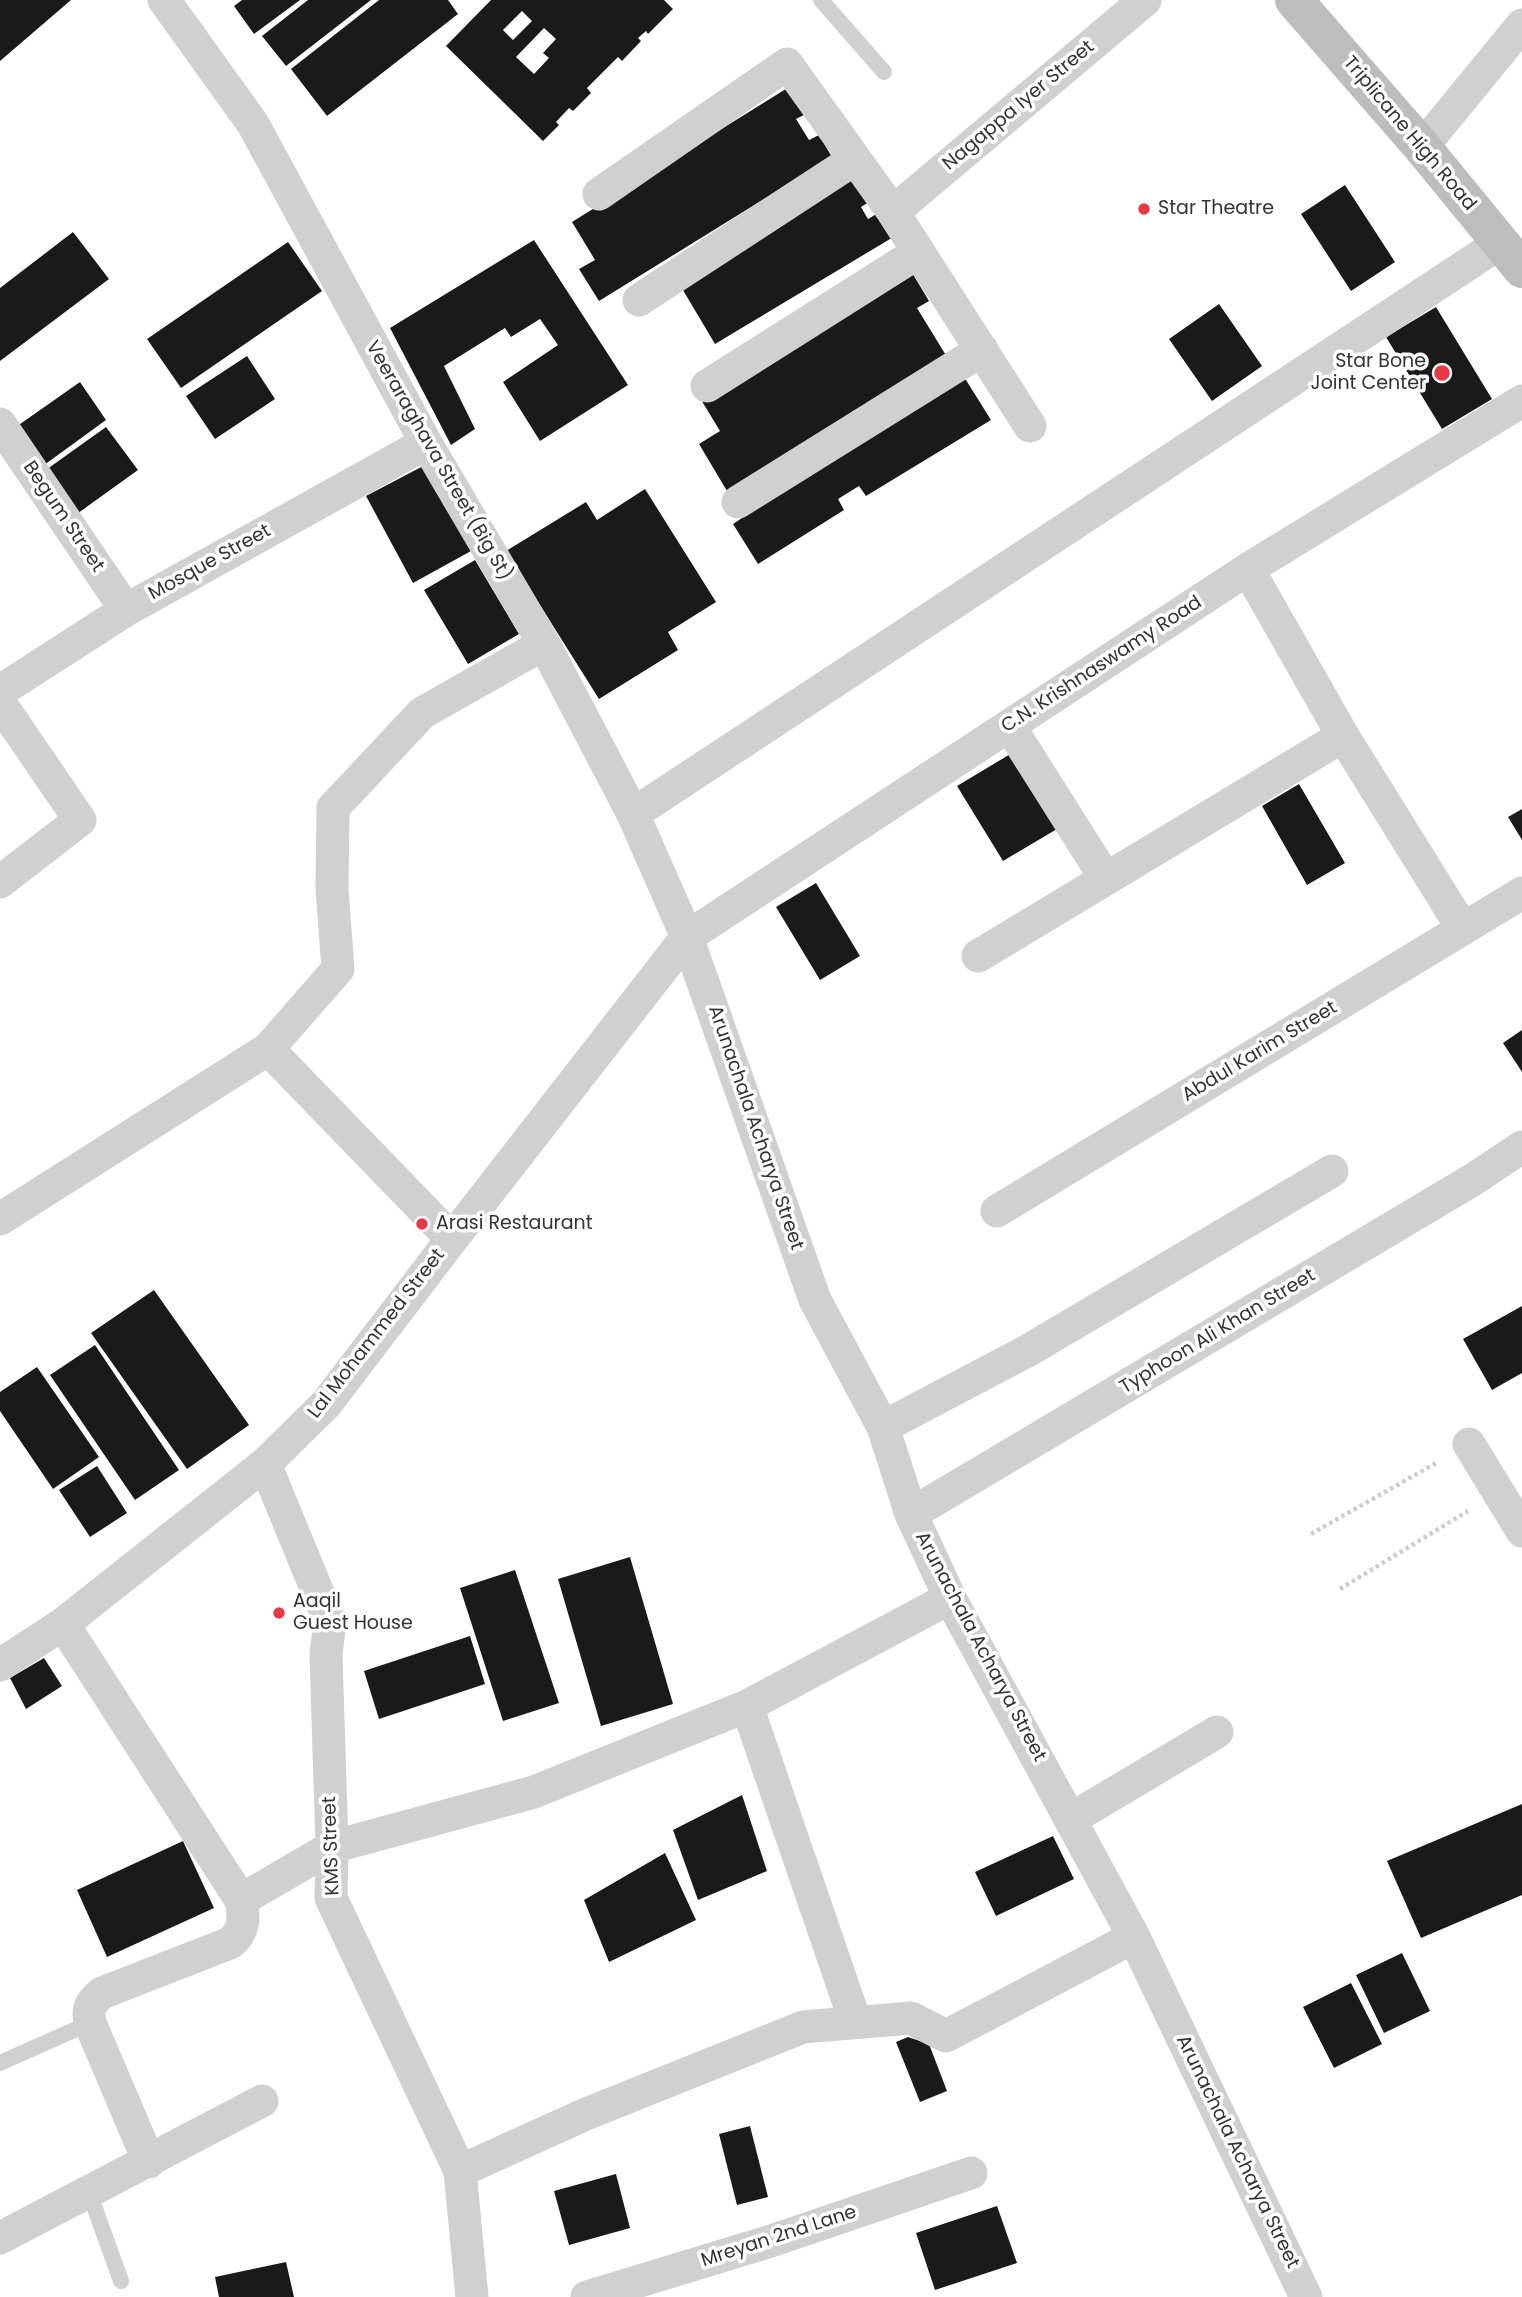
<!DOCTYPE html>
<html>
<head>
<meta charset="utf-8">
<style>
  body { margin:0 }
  canvas { display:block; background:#fff }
</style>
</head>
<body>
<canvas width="1522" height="2297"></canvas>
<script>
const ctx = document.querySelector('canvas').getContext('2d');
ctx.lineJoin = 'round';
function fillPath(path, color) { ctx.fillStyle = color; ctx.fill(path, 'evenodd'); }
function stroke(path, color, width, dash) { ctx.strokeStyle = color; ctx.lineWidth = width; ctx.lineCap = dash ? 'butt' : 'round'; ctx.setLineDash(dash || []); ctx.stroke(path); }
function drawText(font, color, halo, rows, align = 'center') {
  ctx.font = font + ' Poppins,sans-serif'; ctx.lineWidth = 7; ctx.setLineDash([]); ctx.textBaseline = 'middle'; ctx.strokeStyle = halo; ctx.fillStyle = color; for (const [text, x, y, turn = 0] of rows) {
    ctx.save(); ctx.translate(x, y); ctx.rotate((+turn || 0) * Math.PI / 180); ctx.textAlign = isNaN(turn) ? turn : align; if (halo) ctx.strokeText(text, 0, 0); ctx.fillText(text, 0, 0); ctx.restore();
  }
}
const building = new Path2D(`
  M 0,0 L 71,0 L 0,61 Z
  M 242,0 L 300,0 L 254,34 L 234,6 Z
  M 308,0 L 371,0 L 286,66 L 262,36 Z
  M 379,0 L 448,0 L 458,14 L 327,116 L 291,69 Z
  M 491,0 L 664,0 L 673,9 L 648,34 L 646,31 L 638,38 L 641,41 L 622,61 L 618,57 L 587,88 L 591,93 L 573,111 L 569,108 L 556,122 L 559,125 L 543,141 L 446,46 ZM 522,11 L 532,21 L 513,40 L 503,30 ZM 544,28 L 556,39 L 543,53 L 549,58 L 534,74 L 516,57 Z
  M 789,87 L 806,114 L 796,119 L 809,140 L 819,135 L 832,157 L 599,301 L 579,269 L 595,260 L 572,222 Z
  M 852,174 L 869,202 L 861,207 L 868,219 L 880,212 L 895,236 L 715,344 L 677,280 Z
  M 1345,185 L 1395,262 L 1351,291 L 1301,214 Z
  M 73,232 L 109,279 L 0,361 L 0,288 Z
  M 534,240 L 628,385 L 540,441 L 503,382 L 558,345 L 540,319 L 511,337 L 505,328 L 444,366 L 475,429 L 451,445 L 390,328 Z
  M 288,242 L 322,291 L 181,388 L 147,339 Z
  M 911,271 L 929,301 L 917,308 L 947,357 L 727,491 L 699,444 L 720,431 L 700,398 Z
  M 1219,304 L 1262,366 L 1212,401 L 1169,339 Z
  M 1436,307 L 1492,399 L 1442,429 L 1386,337 Z
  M 247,356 L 275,399 L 215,439 L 186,396 Z
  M 961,372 L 991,420 L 866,496 L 859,486 L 838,499 L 844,510 L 758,564 L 733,524 Z
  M 80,382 L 106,420 L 40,468 L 13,429 Z
  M 106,427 L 138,470 L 74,516 L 43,472 Z
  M 425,465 L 471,551 L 413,583 L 366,496 Z
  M 645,489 L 716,602 L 668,632 L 678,650 L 599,699 L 506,551 L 586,502 L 597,520 Z
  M 475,560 L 519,634 L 468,664 L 424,590 Z
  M 1012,753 L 1057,829 L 1003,861 L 957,786 Z
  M 1299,784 L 1345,863 L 1307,885 L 1262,806 Z
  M 1522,809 L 1522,840 L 1508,817 Z
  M 816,883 L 860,956 L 820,980 L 776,907 Z
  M 1522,1030 L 1522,1072 L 1503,1043 Z
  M 154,1290 L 249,1425 L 187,1469 L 91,1333 Z
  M 1522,1306 L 1522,1373 L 1492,1390 L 1463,1339 Z
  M 95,1345 L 179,1470 L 135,1500 L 50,1375 Z
  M 37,1367 L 99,1457 L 53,1489 L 0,1411 L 0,1392 Z
  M 97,1466 L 127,1513 L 90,1537 L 59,1490 Z
  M 630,1557 L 673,1704 L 601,1726 L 558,1579 Z
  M 515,1570 L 559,1703 L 503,1721 L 460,1588 Z
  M 470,1636 L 485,1684 L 379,1719 L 364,1671 Z
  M 44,1658 L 62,1686 L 26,1709 L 10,1678 Z
  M 742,1795 L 767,1871 L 698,1900 L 673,1830 Z
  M 1522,1804 L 1522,1895 L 1421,1938 L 1387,1861 Z
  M 1053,1836 L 1074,1879 L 996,1916 L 975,1872 Z
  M 183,1841 L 214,1908 L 107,1957 L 77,1890 Z
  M 665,1853 L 696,1920 L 609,1962 L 584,1900 Z
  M 1402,1953 L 1430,2011 L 1384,2033 L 1356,1975 Z
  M 1351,1983 L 1382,2044 L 1334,2068 L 1303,2007 Z
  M 908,2037 L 929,2044 L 947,2091 L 920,2102 L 896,2042 Z
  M 750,2126 L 768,2197 L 737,2205 L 719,2134 Z
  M 616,2174 L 630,2228 L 569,2245 L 554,2191 Z
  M 997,2206 L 1017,2263 L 935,2290 L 916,2233 Z
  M 286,2262 L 294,2297 L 219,2297 L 215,2277 Z`);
const path = new Path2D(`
  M 1311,1534 L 1438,1462
  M 1340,1589 L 1468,1511`);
const lane = new Path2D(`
  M 821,0 L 884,72
  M 0,2063 L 90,2023
  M 89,2192 L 121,2281`);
const street = new Path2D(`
  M 164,0 L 253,124 L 426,443 L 544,644 L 633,814 L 687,937 L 815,1300 L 883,1427 L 911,1514 L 950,1598 L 1134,1937 L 1306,2297
  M 1422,147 L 1522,25
  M 599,194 L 787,64 L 893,212 L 1030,426
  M 893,212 L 1145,0
  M 639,300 L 855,159
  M 707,386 L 919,252
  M 0,424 L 126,610
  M 738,502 L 982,350
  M 1248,569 L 1343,736 L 1463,929
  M 0,691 L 126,610 L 426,443
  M 0,703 L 80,820 L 0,882
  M 1010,727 L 1106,879
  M 633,814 L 1500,243
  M 978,956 L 1343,736
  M 268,1049 L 452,1239
  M 997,1211 L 1522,893
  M 0,1219 L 268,1049 L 338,969 L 332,889 L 333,808 L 422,713 L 544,644
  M 883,1427 L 1029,1350 L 1332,1171
  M 1469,1444 L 1522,1531
  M 265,1464 L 330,1622 L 326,1654 L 332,1847 L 331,1898 L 460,2171 L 472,2297
  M 911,1514 L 1474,1179 L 1522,1147
  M 63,1624 L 241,1900
  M 0,1665 L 63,1624 L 265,1464 L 326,1404 L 452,1239 L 687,937 L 1248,569 L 1522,401
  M 747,1706 L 855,2021
  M 1071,1819 L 1217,1732
  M 149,2162 L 90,2023 C 87,2008 91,2002 102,1993 L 230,1943 C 244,1932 245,1917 241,1900 L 332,1847 L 534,1792 L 747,1706 L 950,1598
  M 460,2171 L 586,2114 L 803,2027 L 911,2018 L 946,2036 L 1134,1937
  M 0,2238 L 262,2101
  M 587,2297 L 771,2241 L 971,2173`);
const secondary = new Path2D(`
  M 1294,0 L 1422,147 L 1522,269`);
const markers = [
  [1144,209,7,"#e63946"],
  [1442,373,9,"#e63946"],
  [422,1224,7,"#e63946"],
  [279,1613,7,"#e63946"]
];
const streetNames = [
  ["Nagappa Iyer Street",1019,106,-40],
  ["Triplicane High Road",1409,134,50],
  ["Veeraraghava Street (Big St)",438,461,60],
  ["Begum Street",63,517,56],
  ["Mosque Street",210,563,-29],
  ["C.N. Krishnaswamy Road",1102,665,-33],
  ["Abdul Karim Street",1260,1052,-31],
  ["Arunachala Acharya Street",755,1128,71],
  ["Typhoon Ali Khan Street",1218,1332,-31],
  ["Lal Mohammed Street",377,1334,-52],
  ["Arunachala Acharya Street",980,1647,62],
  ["KMS Street",332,1846,-92],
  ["Arunachala Acharya Street",1237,2152,64],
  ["Mreyan 2nd Lane",779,2237,-18]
];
const poiNames = [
  ["Star Theatre",1158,209],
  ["Star Bone",1426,362,"right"],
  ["Joint Center",1426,384,"right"],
  ["Arasi Restaurant",436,1224],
  ["Aaqil",293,1602],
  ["Guest House",293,1624]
];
fillPath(building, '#1a1a1a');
stroke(path, '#cdcdcd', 4.5, [3.5, 3.5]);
stroke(lane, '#d0d0d0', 16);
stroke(street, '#d0d0d0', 33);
stroke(secondary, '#bdbdbd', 38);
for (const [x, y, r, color] of markers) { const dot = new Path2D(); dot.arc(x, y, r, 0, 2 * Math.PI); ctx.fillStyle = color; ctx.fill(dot); stroke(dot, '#fff', 2.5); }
drawText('19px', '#333', '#fff', streetNames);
drawText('19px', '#333', '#fff', poiNames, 'left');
</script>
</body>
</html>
